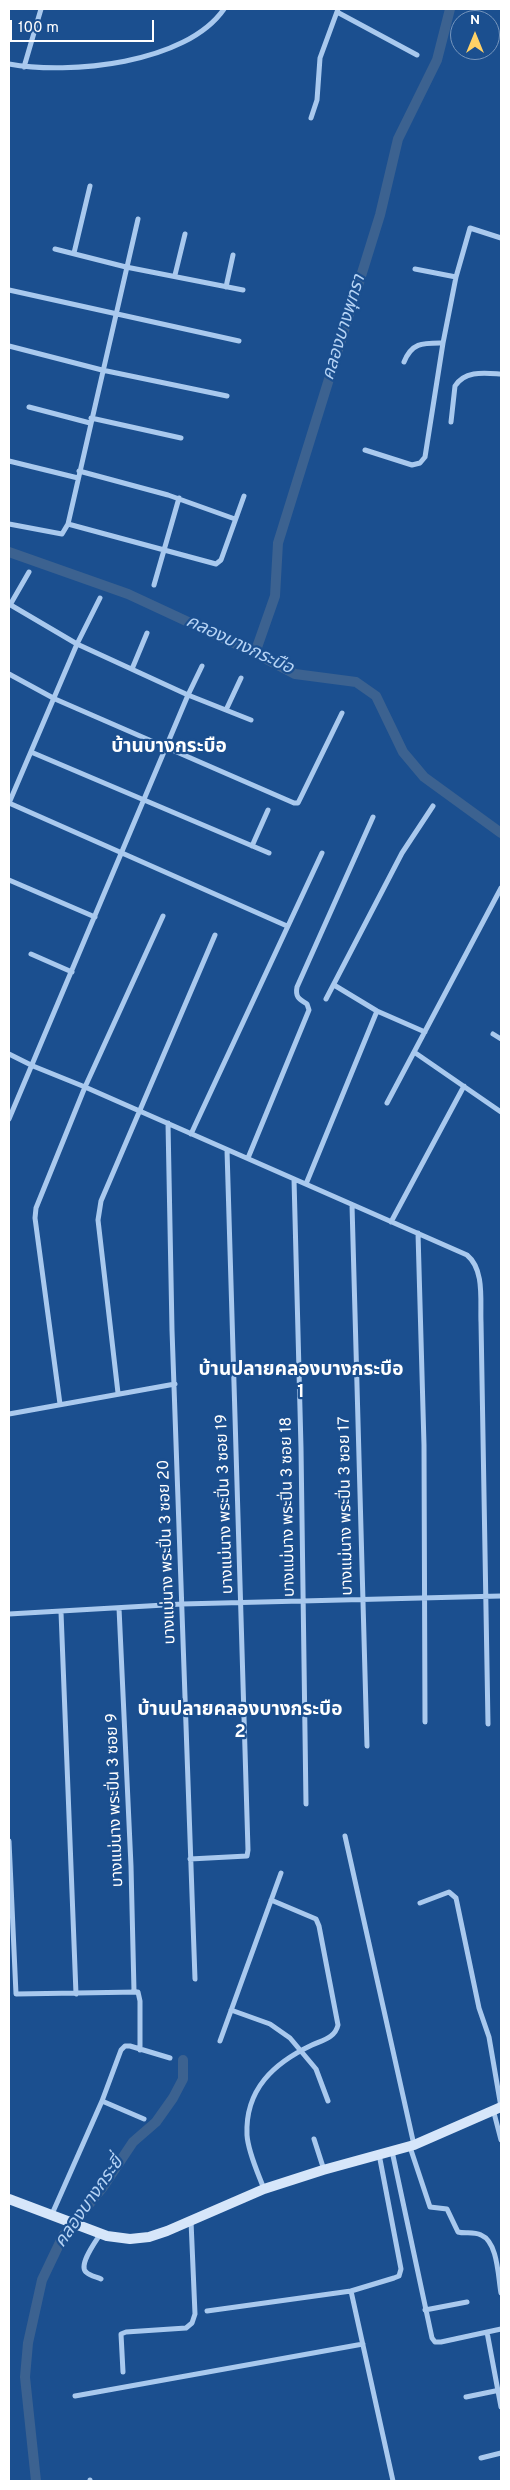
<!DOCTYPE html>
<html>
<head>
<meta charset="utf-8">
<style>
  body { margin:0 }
  #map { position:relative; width:510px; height:2490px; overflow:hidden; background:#1b4f8f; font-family:Overpass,sans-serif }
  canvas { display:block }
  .frame { position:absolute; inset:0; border:10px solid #fff; pointer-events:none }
  .north { position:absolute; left:450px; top:10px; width:50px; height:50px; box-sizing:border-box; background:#1b4f8f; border:1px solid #7695bc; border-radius:50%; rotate:0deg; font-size:14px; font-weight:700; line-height:20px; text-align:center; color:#fff }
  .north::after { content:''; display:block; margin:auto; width:18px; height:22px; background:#ffd166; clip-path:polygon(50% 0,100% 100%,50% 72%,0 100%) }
  .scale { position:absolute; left:10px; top:20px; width:144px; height:22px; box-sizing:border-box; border:2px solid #fff; border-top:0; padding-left:6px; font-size:15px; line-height:18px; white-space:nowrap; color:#fff; -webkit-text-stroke:4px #1b4f8f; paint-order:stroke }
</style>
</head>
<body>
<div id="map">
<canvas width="510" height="2490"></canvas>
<div class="frame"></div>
<div class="north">N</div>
<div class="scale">100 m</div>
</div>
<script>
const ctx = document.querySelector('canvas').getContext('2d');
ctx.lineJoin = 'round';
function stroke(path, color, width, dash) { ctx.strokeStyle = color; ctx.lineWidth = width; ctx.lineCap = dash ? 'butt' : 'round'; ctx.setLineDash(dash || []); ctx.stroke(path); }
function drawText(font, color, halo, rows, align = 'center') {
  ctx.font = font + ' Overpass,"Noto Sans Thai",sans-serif'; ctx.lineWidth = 4.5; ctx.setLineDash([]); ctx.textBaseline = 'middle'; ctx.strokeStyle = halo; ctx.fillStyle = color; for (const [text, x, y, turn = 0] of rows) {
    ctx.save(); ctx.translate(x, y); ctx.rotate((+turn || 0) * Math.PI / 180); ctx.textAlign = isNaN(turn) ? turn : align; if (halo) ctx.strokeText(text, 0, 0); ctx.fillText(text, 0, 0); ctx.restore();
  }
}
const canal = new Path2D(`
  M 9,552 L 128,594 L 255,653 L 295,674 L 356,682 L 376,696 L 403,752 L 424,777 L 501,833
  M 255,653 L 275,596 L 278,543 L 380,215 L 398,139 L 437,60 L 450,9
  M 36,2481 L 25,2377 L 28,2343 L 42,2280 L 63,2236 L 103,2187 L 133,2142 L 156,2122 L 173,2098 L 183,2079 L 183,2060`);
const street = new Path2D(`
  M 337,12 L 417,55
  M 9,64 C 69,75 186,64 224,9
  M 24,67 L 41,9
  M 311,118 L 317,100 L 320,58 L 338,9
  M 55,249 L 126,267 L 243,290
  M 74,253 L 90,186
  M 415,269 L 456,277
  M 175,275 L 185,234
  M 226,287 L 233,255
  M 9,290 L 239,341
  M 9,346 L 102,370 L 227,396
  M 404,362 C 412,342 423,343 443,343
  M 29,407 L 90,423
  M 91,418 L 181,438
  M 451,422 L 455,386 C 465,370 485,373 501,374
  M 365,450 L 412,465 L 420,463 L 425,457 L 443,343 L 456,277 L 470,228 L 501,238
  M 9,461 L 78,478
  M 79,471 L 168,495 L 235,519
  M 9,524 L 62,534 L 68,524 L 138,219
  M 68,524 L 216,564 L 221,560 L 244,496
  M 154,585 L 179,498
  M 100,598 L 77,644 L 9,803 L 287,926
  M 9,604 L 77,644 L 188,695 L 251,720
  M 10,605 L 29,572
  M 132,669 L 147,633
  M 9,674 L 55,699 L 294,803 L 298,803 L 301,797 L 342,713
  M 226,710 L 241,678
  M 31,752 L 269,853
  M 252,846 L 268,810
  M 9,880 L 95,917
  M 31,954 L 72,972
  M 334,985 L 377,1011 L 425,1032
  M 326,999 L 402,853 L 433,806
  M 493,1034 L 501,1039
  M 414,1052 L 501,1112
  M 9,1054 L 33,1066 L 85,1087 L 467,1255 C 485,1270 480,1301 481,1322 L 488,1724
  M 387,1103 L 501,888
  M 9,1119 L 188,695 L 202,666
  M 168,1123 L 172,1330 L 195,1979
  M 191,1134 L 322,853
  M 248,1158 L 309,1010 L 307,1004 C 299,999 295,997 297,987 L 373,817
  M 294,1179 L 301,1448 L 306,1804
  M 306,1184 L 377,1011
  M 352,1205 L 367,1746
  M 391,1222 L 464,1086
  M 418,1233 L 424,1445 L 425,1722
  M 118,1393 L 98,1220 L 101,1201 L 215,935
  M 60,1404 L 35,1218 L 36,1208 L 85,1087 L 163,916
  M 9,1414 L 175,1384
  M 119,1608 L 131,1866 L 134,1991
  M 61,1612 L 76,1994
  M 9,1614 L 182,1604 L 501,1596
  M 345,1836 L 414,2145
  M 9,1841 L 16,1994 L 138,1992 L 140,2001 L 140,2050
  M 190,1859 L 247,1856 L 248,1850 L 227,1150
  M 420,1903 L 449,1892 L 456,1898 L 479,2008 L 489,2037 L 501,2107
  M 231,2010 L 270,2024 L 290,2038 L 316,2069 L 328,2101
  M 220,2041 L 281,1873
  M 102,2101 L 144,2119
  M 493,2109 L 501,2140
  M 314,2139 L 324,2170
  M 410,2147 L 430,2207 L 447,2209 L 458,2232 C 465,2234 473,2231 481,2235 C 498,2242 498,2277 501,2293
  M 392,2151 L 432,2338 L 435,2342 L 441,2342 L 501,2329
  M 379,2154 L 401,2269 L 399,2276 L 394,2278 L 351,2291 L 393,2481
  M 264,2189 C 258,2173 248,2152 247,2135 C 245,2089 274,2063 312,2045 C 323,2040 335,2038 338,2025 L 319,1926 L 316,1919 L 271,1900
  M 52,2214 L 102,2101 L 121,2050 L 125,2046 L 130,2046 L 170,2058
  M 101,2233 C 96,2241 78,2265 86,2272 C 90,2276 97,2277 101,2279
  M 425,2310 L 467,2302
  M 207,2311 L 351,2291
  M 487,2332 L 501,2407
  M 123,2372 L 121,2334 L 126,2332 L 186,2328 L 192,2323 L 195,2314 L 191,2221
  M 75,2396 L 363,2344
  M 466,2397 L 500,2390
  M 481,2458 L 501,2453
  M 90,2480 L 90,2481`);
const secondary = new Path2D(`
  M 9,2199 L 107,2236 L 130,2239 L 149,2237 L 167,2231 L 264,2189 L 323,2170 L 414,2145 L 501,2107`);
const streetNames = [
  ["บางแม่นาง พระปิ่น 3 ซอย 19",226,1504,-92],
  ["บางแม่นาง พระปิ่น 3 ซอย 17",347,1506,-91],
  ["บางแม่นาง พระปิ่น 3 ซอย 18",289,1507,-91],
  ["บางแม่นาง พระปิ่น 3 ซอย 20",168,1552,-92],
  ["บางแม่นาง พระปิ่น 3 ซอย 9",116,1800,-92]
];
const waterNames = [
  ["คลองบางพุทรา",345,328,-73],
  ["คลองบางกระบือ",239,646,25],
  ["คลองบางกระยี่",90,2203,-55]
];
const quarterNames = [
  ["บ้านบางกระบือ",169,748],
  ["บ้านปลายคลองบางกระบือ",301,1371],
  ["1",301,1393],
  ["บ้านปลายคลองบางกระบือ",240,1711],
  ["2",240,1733]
];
stroke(canal, '#3c6290', 10);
stroke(street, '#a9c9ee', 5);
stroke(secondary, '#d6e6fa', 10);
drawText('16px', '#fff', '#1b4f8f', streetNames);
drawText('italic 18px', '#b5d3f5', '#1b4f8f', waterNames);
drawText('bold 19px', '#fff', '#1b4f8f', quarterNames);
</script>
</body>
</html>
